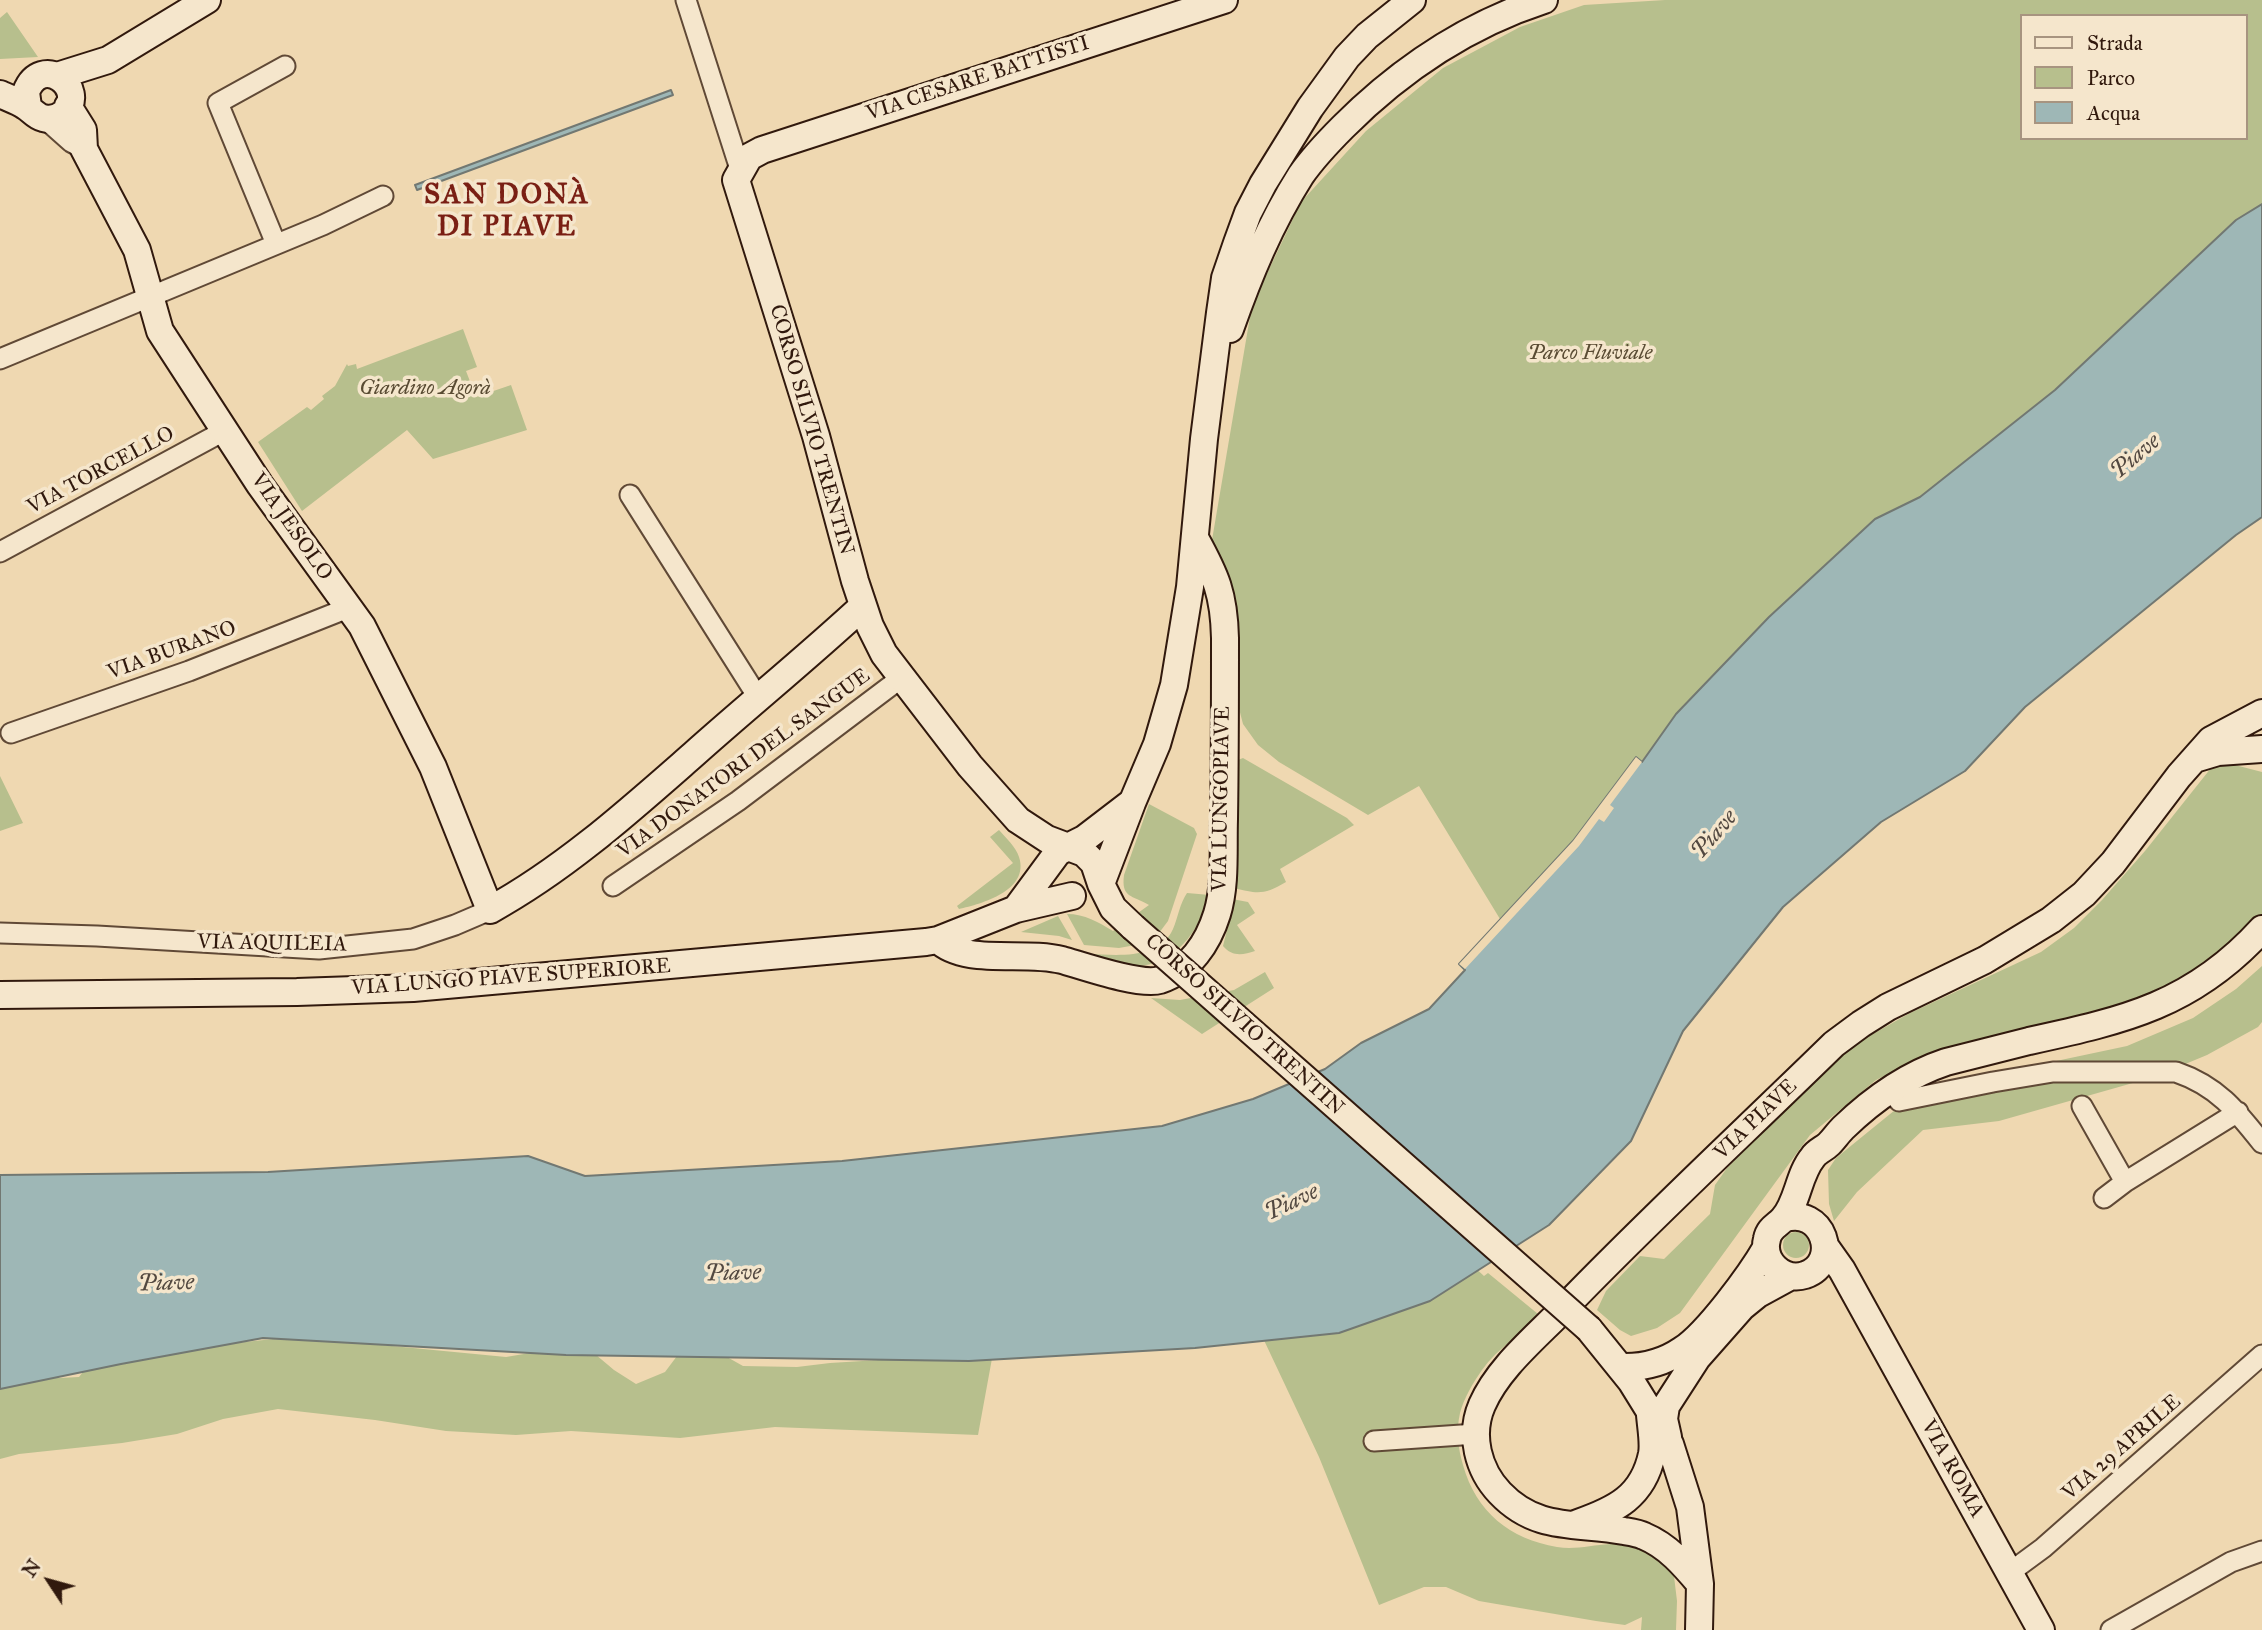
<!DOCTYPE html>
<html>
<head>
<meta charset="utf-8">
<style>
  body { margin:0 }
  #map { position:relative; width:2262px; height:1630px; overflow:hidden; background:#efd8b1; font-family:"IM FELL Great Primer",serif }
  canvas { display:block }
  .legend { position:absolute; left:2020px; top:14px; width:228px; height:126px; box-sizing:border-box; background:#f5e6cc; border:2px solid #a79480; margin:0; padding:9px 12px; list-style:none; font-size:21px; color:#31190d }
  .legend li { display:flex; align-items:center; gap:14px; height:35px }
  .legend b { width:35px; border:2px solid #a79480 }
  .north { position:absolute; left:14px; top:1546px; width:70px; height:70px; -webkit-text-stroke:5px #f5e6cc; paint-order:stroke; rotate:306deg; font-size:19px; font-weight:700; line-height:28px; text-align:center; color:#31190d }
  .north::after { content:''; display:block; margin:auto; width:24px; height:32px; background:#31190d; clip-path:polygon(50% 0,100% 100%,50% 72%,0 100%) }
</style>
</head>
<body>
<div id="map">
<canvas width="2262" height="1630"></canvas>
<ul class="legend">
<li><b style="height:9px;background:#f5e6cc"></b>Strada</li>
<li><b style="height:19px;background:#b7bf8d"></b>Parco</li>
<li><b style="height:19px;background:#9eb7b6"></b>Acqua</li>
</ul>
<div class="north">N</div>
</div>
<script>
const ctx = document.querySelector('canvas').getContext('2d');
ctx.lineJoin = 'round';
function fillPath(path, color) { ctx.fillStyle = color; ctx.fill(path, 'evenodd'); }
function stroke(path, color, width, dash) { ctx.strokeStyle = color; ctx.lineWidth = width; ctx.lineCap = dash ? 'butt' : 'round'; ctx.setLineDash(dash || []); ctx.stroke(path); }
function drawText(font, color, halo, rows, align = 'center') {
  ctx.font = font + ' "IM FELL Great Primer",serif'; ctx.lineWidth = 7; ctx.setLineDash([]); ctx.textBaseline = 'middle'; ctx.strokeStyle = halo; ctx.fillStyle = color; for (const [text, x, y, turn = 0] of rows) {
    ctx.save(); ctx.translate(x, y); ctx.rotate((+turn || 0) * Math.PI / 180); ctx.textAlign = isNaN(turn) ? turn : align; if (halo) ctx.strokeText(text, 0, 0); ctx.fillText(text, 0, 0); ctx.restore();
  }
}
const green = new Path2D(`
  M 1665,0 L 2262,0 L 2262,204 L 2236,220 L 2055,390 L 1920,497 L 1875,519 L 1769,617 L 1676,714 L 1642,762 L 1636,758 L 1573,841 L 1500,919 L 1419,786 L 1368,815 L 1279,762 L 1258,745 L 1243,724 L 1235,693 L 1236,604 L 1212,540 L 1252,305 L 1301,202 L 1366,131 L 1443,68 L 1520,27 L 1584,5 ZM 2022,16 L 2246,16 L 2246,138 L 2022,138 Z
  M 7,12 L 38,57 L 0,59 L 0,18 Z
  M 463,329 L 477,367 L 466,371 L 476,397 L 511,385 L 527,430 L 433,459 L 407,430 L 302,511 L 258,442 L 307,407 L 311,410 L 324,399 L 322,396 L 335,386 L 347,364 L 348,366 L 356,364 L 357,369 Z
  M 1243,758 L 1347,818 L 1354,825 L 1280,869 L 1286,882 C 1264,895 1258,894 1234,888 L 1235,761 Z
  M 2215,763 L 2235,765 L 2262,772 L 2262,914 L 2247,933 L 2215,961 L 2115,1013 L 1913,1062 L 1876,1080 L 1810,1135 L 1680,1313 L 1657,1328 L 1631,1336 L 1620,1330 L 1597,1310 L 1606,1291 L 1640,1256 L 1664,1259 L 1710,1214 L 1715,1185 L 1727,1168 L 1821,1072 L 1864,1039 L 1910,1013 L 2041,952 L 2074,928 L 2102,900 L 2145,851 Z
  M 0,776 L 23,823 L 0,831 Z
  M 1149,804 L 1194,828 L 1197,834 L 1168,921 L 1156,937 L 1141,944 L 1119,948 L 1084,945 L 1067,914 C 1085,914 1098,922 1113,931 L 1149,905 C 1132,895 1121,898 1124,875 Z
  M 999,830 C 1006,838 1016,847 1019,857 C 1030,890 982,904 959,909 L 957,906 L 1013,863 L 990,837 Z
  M 1187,893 L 1210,895 C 1199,934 1169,973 1123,965 C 1112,964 1101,959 1091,956 L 1089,954 C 1118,955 1159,960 1173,929 C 1178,917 1180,903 1187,893 Z
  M 1232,899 L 1248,902 L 1255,913 L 1237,925 L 1255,951 C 1243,955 1232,957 1223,946 L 1230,918 Z
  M 1058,916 L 1072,940 L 1059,936 L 1021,932 Z
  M 2262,966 L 2262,1022 L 2258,1027 L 2207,1055 L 2154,1077 L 1999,1121 L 1923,1130 L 1857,1192 L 1834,1221 L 1829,1204 L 1828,1170 L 1836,1158 L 1895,1110 L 1925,1095 L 1990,1075 L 2127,1046 L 2193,1018 L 2236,989 Z
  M 1265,972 L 1274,988 L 1202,1034 L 1151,998 L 1180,1000 L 1234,990 Z
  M1783 1245a13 13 0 1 1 26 0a13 13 0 1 1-26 0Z
  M 1471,1264 L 1484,1276 L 1488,1273 L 1538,1314 C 1522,1335 1497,1348 1482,1370 C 1473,1383 1464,1398 1460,1413 C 1456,1431 1458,1448 1463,1465 C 1476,1512 1510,1539 1557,1547 C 1575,1550 1592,1545 1610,1544 C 1633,1543 1655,1556 1673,1568 L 1677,1601 L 1676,1630 L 1641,1630 L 1642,1617 L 1625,1625 L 1596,1621 L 1479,1601 L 1446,1587 L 1424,1587 L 1379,1605 L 1319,1457 L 1262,1336 Z
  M 273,1339 L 361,1343 L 506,1357 L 583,1344 L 614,1370 L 636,1384 L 665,1372 L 677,1356 L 711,1348 L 743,1366 L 797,1367 L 830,1363 L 993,1353 L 978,1435 L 775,1427 L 680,1438 L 571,1431 L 516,1435 L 446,1431 L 375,1420 L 278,1409 L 223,1419 L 177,1434 L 122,1443 L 19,1454 L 0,1459 L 0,1365 L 41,1364 L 59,1378 L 79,1377 L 94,1358 Z`);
const water = new Path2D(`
  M 671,90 L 673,95 L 417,190 L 415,185 Z
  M 2262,204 L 2262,517 L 2236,535 L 2025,707 L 1965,771 L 1881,822 L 1783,907 L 1683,1031 L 1631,1141 L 1549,1225 L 1430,1301 L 1339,1333 L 1195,1348 L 969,1361 L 566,1355 L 263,1338 L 121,1364 L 0,1389 L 0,1175 L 268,1172 L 528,1156 L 585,1176 L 842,1161 L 1162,1126 L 1253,1099 L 1325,1069 L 1361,1043 L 1429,1009 L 1465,970 L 1459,964 L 1573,841 L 1636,757 L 1642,762 L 1676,714 L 1769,617 L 1875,519 L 1920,497 L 2055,390 L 2236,220 Z`);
const pier = new Path2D(`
  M 1636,757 L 1642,762 L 1610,805 L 1614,808 L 1604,822 L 1599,819 L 1579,846 L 1465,969 L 1459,964 L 1573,841 Z`);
const street = new Path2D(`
  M 686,0 L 740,169
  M 44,118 L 71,142 L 84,149
  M 276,244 L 218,103 L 285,66
  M 0,359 L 323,225 L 383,196
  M 630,495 L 759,699
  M 0,552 L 224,431
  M 11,733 L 189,671 L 348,608
  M 613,886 L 738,801 L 901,678
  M 0,933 L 97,936 L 319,949 L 413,939 L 455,925 L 490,910
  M 1899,1101 L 1993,1082 L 2053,1072 L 2176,1072 C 2217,1086 2236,1110 2262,1143
  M 2082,1106 L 2125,1182
  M 2104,1198 L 2125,1182 L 2238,1112
  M 1374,1441 L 1476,1434
  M 2009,1573 L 2043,1548 L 2262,1355
  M 2111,1630 L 2231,1562 L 2262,1551`);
const secondary = new Path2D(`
  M 57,76 L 108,60 L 207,0
  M 0,94 C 8,98 18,101 25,106 C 32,110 35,116 43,118 C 50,120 58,118 64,113 C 89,88 41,52 26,92 L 28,107
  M 68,106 L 83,130 L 84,149 L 137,250 L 160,331 L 260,485 L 362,626 L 433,767 L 490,910 C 566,868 629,811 694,754 C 750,704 808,657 863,606
  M 1230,329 C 1249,275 1270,224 1301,175 C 1313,158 1328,142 1343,127 C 1400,70 1467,25 1544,0
  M 2198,758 L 2218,752 L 2262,749
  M 1101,884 L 1132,803 L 1157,744 L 1174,685 L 1190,587 L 1204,439 L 1220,313 L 1225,278 L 1237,243 L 1248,213 L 1263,184 L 1310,108 L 1347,57 L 1367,36 L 1412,0
  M 1016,909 L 1058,852 L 1084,839 L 1131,803
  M 1133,927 L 1113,908 L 1101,884 L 1094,863 L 1084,853 L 1047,839 L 1018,820 L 970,766 L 884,654 L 870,626 L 855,581 L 816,436 L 736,180 L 749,157 L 762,150 L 1224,0
  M 938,940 C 965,966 1025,950 1062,960 C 1083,966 1140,986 1160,980 C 1190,970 1208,943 1217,914 C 1226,885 1223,850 1224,819 C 1225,759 1225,698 1225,638 C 1224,594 1216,576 1195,538
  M 0,995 L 297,992 L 413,988 L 926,942 L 938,940 L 1016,909 L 1072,896
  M 1783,1219 C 1823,1205 1842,1262 1805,1275 C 1783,1282 1761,1261 1767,1239 C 1769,1228 1777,1226 1783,1219 C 1798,1203 1798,1175 1813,1157 C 1817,1151 1824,1149 1829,1144 C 1834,1139 1838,1133 1843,1128 C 1872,1100 1907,1075 1946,1062 C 1973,1055 2001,1048 2029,1041 C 2125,1020 2193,1005 2262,929
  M 1825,1246 L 1842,1270 L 2041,1630
  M 1589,1329 L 1631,1381 L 1670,1444 L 1690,1507 L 1700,1584 L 1699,1630
  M 1620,1367 C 1643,1368 1663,1363 1682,1350 C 1707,1334 1751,1274 1766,1248
  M 1668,1437 L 1664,1419 L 1666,1406 L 1697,1358 L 1742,1307 L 1758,1294 L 1791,1276
  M 1578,1523 C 1615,1510 1643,1497 1652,1454 C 1654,1443 1651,1427 1650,1415
  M 1700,1584 C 1684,1565 1668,1546 1644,1536 C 1638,1533 1630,1532 1624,1531 C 1577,1522 1537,1532 1500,1493 C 1478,1470 1469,1435 1482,1405 C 1499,1366 1539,1335 1568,1304 C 1654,1215 1745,1131 1834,1044 L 1861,1024 L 1888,1007 L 1985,960 L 2051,920 L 2084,894 L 2113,863 L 2179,776 L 2211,740 L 2262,713`);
const secondaryBridge = new Path2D(`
  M 1133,927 L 1589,1329`);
const streetNames = [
  ["VIA CESARE BATTISTI",978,79,-18],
  ["CORSO SILVIO TRENTIN",811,430,74],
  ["VIA TORCELLO",101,471,-28],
  ["VIA JESOLO",291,527,55],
  ["VIA BURANO",172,651,-20],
  ["VIA DONATORI DEL SANGUE",744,764,-36],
  ["VIA LUNGOPIAVE",1222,799,-89],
  ["VIA AQUILEIA",272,944,1],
  ["VIA LUNGO PIAVE SUPERIORE",511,978,-4],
  ["CORSO SILVIO TRENTIN",1244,1025,42],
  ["VIA PIAVE",1756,1120,-44],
  ["VIA 29 APRILE",2122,1448,-41],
  ["VIA ROMA",1952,1469,61]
];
const parkNames = [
  ["Parco Fluviale",1590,354],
  ["Giardino Agorà",425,389]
];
const waterNames = [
  ["Piave",2136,457,-40],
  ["Piave",1715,835,-49],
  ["Piave",1292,1203,-25],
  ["Piave",733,1274,-1],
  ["Piave",166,1284,-1]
];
const districtNames = [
  ["SAN DONÀ",507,196],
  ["DI PIAVE",507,228]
];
fillPath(green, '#b7bf8d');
fillPath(water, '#9eb7b6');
stroke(water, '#727872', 2);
fillPath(pier, '#efd8b1');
stroke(street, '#604936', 23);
stroke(secondary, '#31190d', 30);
stroke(street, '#f5e6cc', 19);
stroke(secondary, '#f5e6cc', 26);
stroke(secondaryBridge, '#31190d', 30, []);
stroke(secondaryBridge, '#f5e6cc', 26);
drawText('21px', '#31190d', '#f5e6cc', streetNames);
drawText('italic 21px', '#594b33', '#f5e6cc', parkNames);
drawText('italic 23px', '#524840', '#f5e6cc', waterNames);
ctx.letterSpacing = '2px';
drawText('bold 28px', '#7a1f14', '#f5e6cc', districtNames);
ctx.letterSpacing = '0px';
</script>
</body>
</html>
